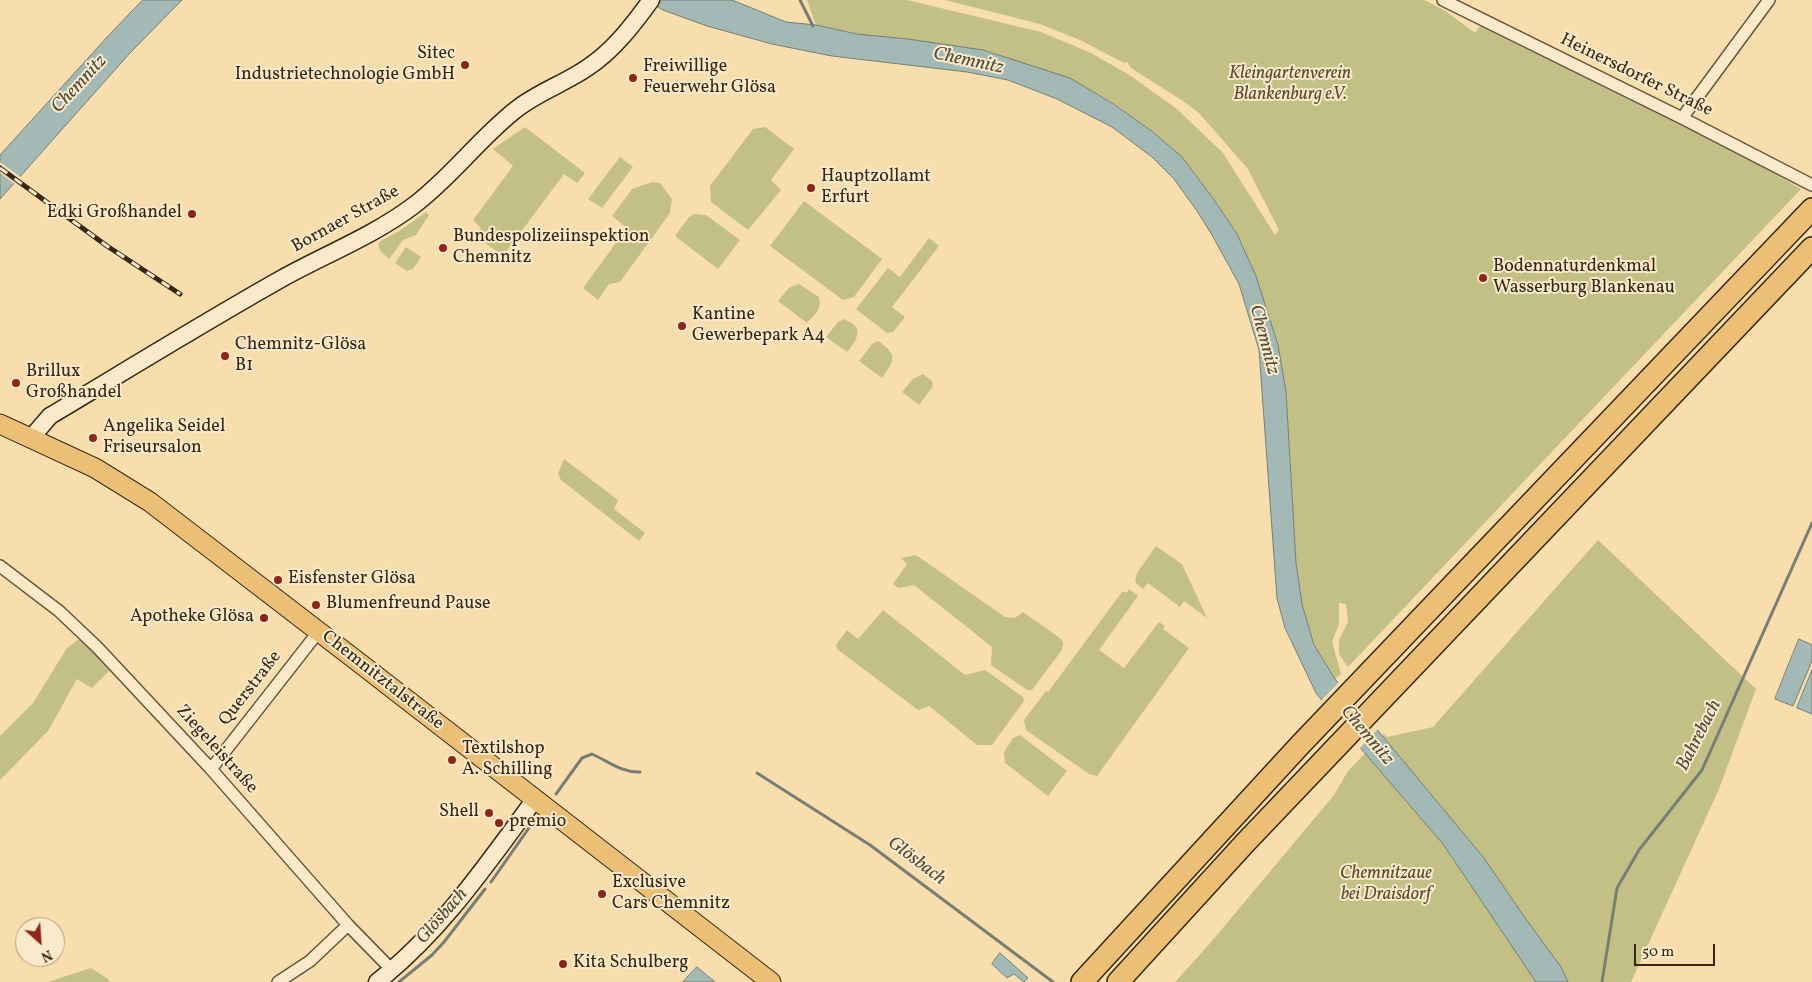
<!DOCTYPE html>
<html>
<head>
<meta charset="utf-8">
<style>
  body { margin:0 }
  #map { position:relative; width:1812px; height:982px; overflow:hidden; background:#f8dead; font-family:Vollkorn,serif }
  canvas { display:block }
  .north { position:absolute; left:15px; top:917px; width:50px; height:50px; box-sizing:border-box; background:#faeaca; border:1px solid #ac9c82; border-radius:50%; rotate:154deg; font-size:14px; font-weight:700; line-height:20px; text-align:center; color:#372715 }
  .north::after { content:''; display:block; margin:auto; width:18px; height:22px; background:#8f2418; clip-path:polygon(50% 0,100% 100%,50% 72%,0 100%) }
  .scale { position:absolute; left:1634px; top:944px; width:81px; height:22px; box-sizing:border-box; border:2px solid #372715; border-top:0; padding-left:6px; font-size:15px; line-height:18px; white-space:nowrap; color:#372715; -webkit-text-stroke:4px #faeaca; paint-order:stroke }
</style>
</head>
<body>
<div id="map">
<canvas width="1812" height="982"></canvas>
<div class="north">N</div>
<div class="scale">50 m</div>
</div>
<script>
const ctx = document.querySelector('canvas').getContext('2d');
ctx.lineJoin = 'round';
function fillPath(path, color) { ctx.fillStyle = color; ctx.fill(path, 'evenodd'); }
function stroke(path, color, width, dash) { ctx.strokeStyle = color; ctx.lineWidth = width; ctx.lineCap = dash ? 'butt' : 'round'; ctx.setLineDash(dash || []); ctx.stroke(path); }
function drawText(font, color, halo, rows, align = 'center') {
  ctx.font = font + ' Vollkorn,serif'; ctx.lineWidth = 4; ctx.setLineDash([]); ctx.textBaseline = 'middle'; ctx.strokeStyle = halo; ctx.fillStyle = color; for (const [text, x, y, turn = 0] of rows) {
    ctx.save(); ctx.translate(x, y); ctx.rotate((+turn || 0) * Math.PI / 180); ctx.textAlign = isNaN(turn) ? turn : align; if (halo) ctx.strokeText(text, 0, 0); ctx.fillText(text, 0, 0); ctx.restore();
  }
}
const green = new Path2D(`
  M 807,0 L 907,0 L 1041,32 L 1089,52 L 1128,74 L 1177,109 L 1223,153 L 1275,235 L 1279,230 L 1248,169 L 1199,113 L 1183,101 L 1131,68 L 1127,62 L 1124,63 L 1082,41 L 1040,24 L 945,0 L 1424,0 L 1444,10 L 1475,33 L 1480,26 L 1752,160 L 1801,189 L 1348,667 L 1339,654 L 1339,640 L 1348,622 L 1346,604 L 1339,603 L 1339,624 L 1332,642 L 1341,674 L 1335,679 L 1314,645 L 1302,604 L 1296,563 L 1286,392 L 1278,345 L 1237,234 L 1212,197 L 1182,157 L 1153,132 L 1116,105 L 1069,78 L 816,25 Z
  M 525,127 L 585,173 L 577,183 L 564,174 L 503,256 L 474,235 L 481,228 L 473,220 L 513,166 L 493,149 Z
  M 765,127 L 794,149 L 771,180 L 781,190 L 748,230 L 711,202 L 710,186 L 753,129 Z
  M 620,157 L 633,167 L 602,208 L 588,199 Z
  M 652,182 L 660,183 L 672,199 L 670,213 L 620,282 L 609,284 L 598,300 L 583,288 L 627,228 L 612,216 L 632,189 Z
  M 804,201 L 882,259 L 854,297 L 843,300 L 770,246 Z
  M 426,212 L 429,215 L 416,235 L 403,240 L 389,259 C 383,253 377,250 379,242 L 401,230 Z
  M 694,214 L 706,215 L 740,240 L 718,269 L 675,236 L 689,217 Z
  M 929,238 L 939,246 L 892,307 L 905,317 L 893,332 L 887,333 L 856,309 L 888,268 L 900,277 Z
  M 406,247 L 421,257 L 413,269 L 407,271 L 395,263 Z
  M 799,284 L 819,297 C 822,309 815,314 807,323 L 778,301 L 789,288 Z
  M 843,319 C 865,326 858,339 847,352 L 826,337 L 838,322 Z
  M 878,341 C 898,355 895,360 882,378 L 859,361 L 872,344 Z
  M 923,374 L 932,381 L 933,386 L 919,405 L 902,392 L 913,379 Z
  M 564,459 L 618,500 L 614,509 L 645,533 L 639,541 L 561,480 L 558,474 Z
  M 1598,540 L 1756,689 L 1719,789 L 1631,982 L 1175,982 L 1206,948 L 1334,795 L 1348,771 L 1384,734 L 1387,737 L 1433,727 Z
  M 1156,546 L 1182,564 L 1207,618 L 1184,601 L 1180,607 L 1148,583 L 1143,589 L 1135,582 L 1137,573 Z
  M 916,555 L 1005,617 L 1015,618 L 1023,612 L 1060,638 L 1063,642 L 1062,650 L 1032,690 L 1027,690 L 991,665 L 992,647 L 914,585 L 898,588 L 893,584 L 907,564 L 901,558 Z
  M 1129,589 L 1138,596 L 1099,650 L 1124,668 L 1159,622 L 1165,626 L 1163,629 L 1189,648 L 1097,776 L 1089,774 L 1026,730 L 1024,720 L 1046,691 L 1048,692 L 1122,592 L 1127,592 Z
  M 883,610 L 965,675 L 985,670 L 1023,697 L 1024,701 L 992,745 L 977,745 L 929,706 L 918,710 L 837,649 L 836,645 L 847,630 L 858,639 Z
  M 82,637 L 111,669 L 92,688 L 77,679 L 48,731 L 0,780 L 0,736 L 33,703 L 67,648 Z
  M 1020,735 L 1067,771 L 1048,796 L 1005,763 L 1004,752 L 1013,738 Z
  M 91,968 L 108,979 L 110,982 L 48,982 Z`);
const water = new Path2D(`
  M 143,0 L 182,0 L 130,53 L 0,199 L 0,155 L 109,35 Z
  M 647,0 L 732,0 L 786,22 L 816,25 L 857,34 L 908,39 L 983,50 L 1070,78 L 1115,105 L 1153,132 L 1182,157 L 1212,197 L 1237,234 L 1256,276 L 1278,345 L 1286,392 L 1296,563 L 1302,604 L 1314,645 L 1335,679 L 1484,858 L 1523,915 L 1561,967 L 1568,982 L 1536,982 L 1443,844 L 1363,751 L 1316,693 L 1285,628 L 1277,598 L 1259,350 L 1239,284 L 1212,235 L 1197,211 L 1174,179 L 1152,157 L 1112,127 L 1057,99 L 1008,80 L 967,72 L 832,56 L 772,44 L 707,26 L 663,10 Z
  M 1799,639 L 1812,645 L 1812,661 L 1793,706 L 1775,699 Z
  M 1812,670 L 1812,714 L 1797,708 Z
  M 1000,953 L 1028,978 L 1024,982 L 1014,974 L 1007,978 L 992,964 Z
  M 697,967 L 715,982 L 683,982 Z`);
const pier = new Path2D(`
  M 0,162 L 22,178 L 16,185 L 0,173 Z
  M 1340,681 L 1379,728 L 1359,749 L 1320,702 Z`);
const stream = new Path2D(`
  M 800,0 L 813,26
  M 757,773 L 870,845 L 1053,982
  M 556,794 L 582,758 L 592,754 C 608,761 622,773 640,772
  M 491,882 L 531,825
  M 399,982 L 432,955 L 444,942 L 485,889
  M 1602,982 L 1617,888 L 1639,850 L 1702,770 L 1812,523`);
const street = new Path2D(`
  M 1443,0 L 1682,118 L 1812,185
  M 1682,118 L 1769,0
  M 0,566 L 59,611 L 97,647 L 211,769 L 348,925 L 392,970
  M 211,769 L 319,631
  M 278,982 L 310,961 L 348,925`);
const secondary = new Path2D(`
  M 31,438 L 50,416 C 127,370 203,323 281,279 C 324,255 373,236 413,206 C 452,177 480,137 518,108 C 539,92 565,83 587,68 C 613,51 633,25 651,0
  M 377,982 C 441,932 487,864 535,799`);
const primary = new Path2D(`
  M 0,424 L 95,468 L 150,502 L 357,661 L 771,982`);
const highway = new Path2D(`
  M 1082,982 L 1300,745 L 1812,209
  M 1118,982 L 1245,843 L 1812,248`);
const rail = new Path2D(`
  M 0,168 L 107,246 L 180,294`);
const markers = [
  [465,65,5,"#8f2418"],
  [633,78,5,"#8f2418"],
  [811,188,5,"#8f2418"],
  [192,214,5,"#8f2418"],
  [443,248,5,"#8f2418"],
  [1483,278,5,"#8f2418"],
  [682,326,5,"#8f2418"],
  [225,356,5,"#8f2418"],
  [16,383,5,"#8f2418"],
  [93,438,5,"#8f2418"],
  [278,580,5,"#8f2418"],
  [316,605,5,"#8f2418"],
  [264,618,5,"#8f2418"],
  [452,760,5,"#8f2418"],
  [489,813,5,"#8f2418"],
  [499,823,5,"#8f2418"],
  [602,894,5,"#8f2418"],
  [563,964,5,"#8f2418"]
];
const poiNames = [
  ["Sitec",455,55,"right"],
  ["Industrietechnologie GmbH",455,76,"right"],
  ["Freiwillige",643,68],
  ["Feuerwehr Glösa",643,89],
  ["Hauptzollamt",821,178],
  ["Erfurt",821,199],
  ["Edki Großhandel",182,214,"right"],
  ["Bundespolizeiinspektion",453,238],
  ["Chemnitz",453,259],
  ["Bodennaturdenkmal",1493,268],
  ["Wasserburg Blankenau",1493,289],
  ["Kantine",692,316],
  ["Gewerbepark A4",692,337],
  ["Chemnitz-Glösa",235,346],
  ["B1",235,367],
  ["Brillux",26,373],
  ["Großhandel",26,394],
  ["Angelika Seidel",103,428],
  ["Friseursalon",103,449],
  ["Eisfenster Glösa",288,580],
  ["Blumenfreund Pause",326,605],
  ["Apotheke Glösa",254,618,"right"],
  ["Textilshop",462,750],
  ["A. Schilling",462,771],
  ["Shell",479,813,"right"],
  ["premio",509,823],
  ["Exclusive",612,884],
  ["Cars Chemnitz",612,905],
  ["Kita Schulberg",573,964]
];
const parkNames = [
  ["Kleingartenverein",1290,75],
  ["Blankenburg e.V.",1290,96],
  ["Chemnitzaue",1386,875],
  ["bei Draisdorf",1386,896]
];
const streetNames = [
  ["Heinersdorfer Straße",1636,76,26],
  ["Bornaer Straße",346,220,-29],
  ["Chemnitztalstraße",382,681,38],
  ["Querstraße",251,689,-52],
  ["Ziegeleistraße",216,750,48]
];
const waterNames = [
  ["Chemnitz",968,62,12],
  ["Chemnitz",80,85,-47],
  ["Chemnitz",1263,340,75],
  ["Chemnitz",1366,736,50],
  ["Bahrebach",1700,736,-63],
  ["Glösbach",916,862,37],
  ["Glösbach",443,917,-49]
];
fillPath(green, '#c3c086');
fillPath(water, '#a2b9b5');
stroke(water, '#777f75', 1);
fillPath(pier, '#f8dead');
stroke(stream, '#777f75', 3);
stroke(street, '#67553b', 14);
stroke(secondary, '#372715', 19);
stroke(primary, '#372715', 21);
stroke(highway, '#372715', 24);
stroke(street, '#faeaca', 11);
stroke(secondary, '#faeaca', 16);
stroke(primary, '#ecbf76', 19);
stroke(highway, '#ecbf76', 21);
stroke(rail, '#372715', 5);
stroke(rail, '#faeaca', 3, [9]);
for (const [x, y, r, color] of markers) { const dot = new Path2D(); dot.arc(x, y, r, 0, 2 * Math.PI); ctx.fillStyle = color; ctx.fill(dot); stroke(dot, '#faeaca', 2); }
drawText('18px', '#372715', '#faeaca', poiNames, 'left');
drawText('italic 18px', '#5a4d31', '#faeaca', parkNames);
drawText('18px', '#372715', '#faeaca', streetNames);
drawText('italic 19px', '#524c3d', '#faeaca', waterNames);
</script>
</body>
</html>
